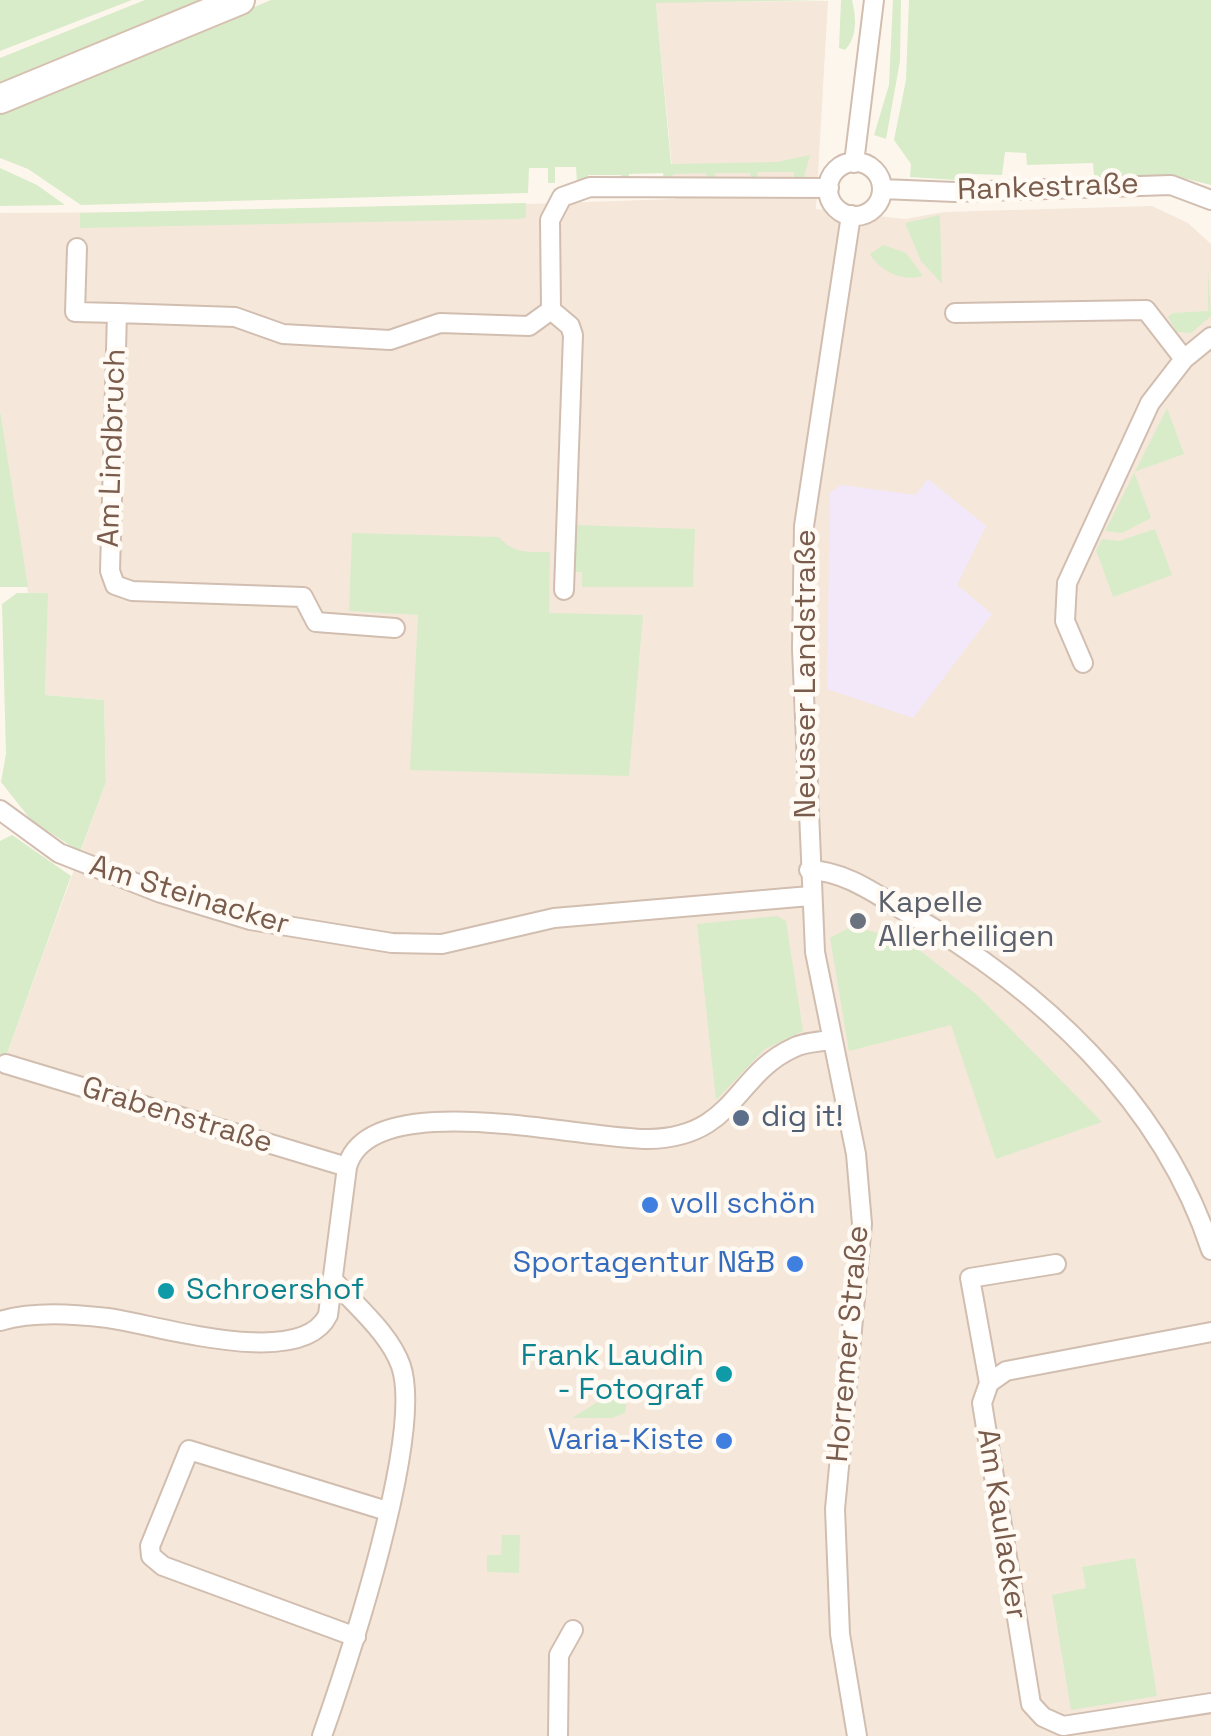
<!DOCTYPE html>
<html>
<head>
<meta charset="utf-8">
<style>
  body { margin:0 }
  canvas { display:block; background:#fdf6ec }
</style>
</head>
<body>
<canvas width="1211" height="1736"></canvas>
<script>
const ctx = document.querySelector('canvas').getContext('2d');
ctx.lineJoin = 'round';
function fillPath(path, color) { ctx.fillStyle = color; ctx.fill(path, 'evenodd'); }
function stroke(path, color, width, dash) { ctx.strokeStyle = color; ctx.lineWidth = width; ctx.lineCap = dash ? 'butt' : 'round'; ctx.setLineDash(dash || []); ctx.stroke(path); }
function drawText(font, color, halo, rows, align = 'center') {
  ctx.font = font + ' "Space Grotesk",sans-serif'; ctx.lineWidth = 9; ctx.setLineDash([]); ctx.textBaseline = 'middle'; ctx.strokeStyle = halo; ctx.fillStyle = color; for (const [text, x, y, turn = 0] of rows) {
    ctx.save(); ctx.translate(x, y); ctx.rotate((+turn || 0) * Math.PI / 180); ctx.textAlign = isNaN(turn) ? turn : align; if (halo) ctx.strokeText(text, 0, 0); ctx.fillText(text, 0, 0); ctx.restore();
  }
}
const residential = new Path2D(`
  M 828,1 L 816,209 L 905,219 L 944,212 L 1152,206 L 1188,223 L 1211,244 L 1211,1736 L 0,1736 L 0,1073 L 106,782 L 104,700 L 45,695 L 47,593 L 28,593 L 0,410 L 0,213 L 323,211 L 675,199 L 656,2 Z`);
const education = new Path2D(`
  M 928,479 L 986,526 L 957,585 L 992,614 L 913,718 L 827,689 L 830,493 L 841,485 L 915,495 Z`);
const green = new Path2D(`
  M 0,0 L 132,0 L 0,51 Z
  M 145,0 L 204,0 L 0,83 L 0,58 Z
  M 271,0 L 828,0 L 656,3 L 671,164 L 777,162 L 810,155 L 804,178 L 794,178 L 794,172 L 758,172 L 757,179 L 751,179 L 750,173 L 715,173 L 714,180 L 707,180 L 706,173 L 673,174 L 672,181 L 664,180 L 663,173 L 629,174 L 628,181 L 621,182 L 621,175 L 588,175 L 587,182 L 577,182 L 576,167 L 555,167 L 555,183 L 548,183 L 548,168 L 529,168 L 528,193 L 81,205 L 28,169 L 0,158 L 0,113 Z
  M 841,0 L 852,0 C 856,18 858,36 845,50 L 839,48 Z
  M 893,0 L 901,0 L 900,61 L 886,139 L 874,135 L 889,85 Z
  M 909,0 L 1211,0 L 1211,185 L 1171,175 L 1094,176 L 1093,163 L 1027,165 L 1026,153 L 1005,152 L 1002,175 L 971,174 L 970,181 L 910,177 L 911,164 L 894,140 L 906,80 Z
  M 0,168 L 37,185 L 65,205 L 0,206 Z
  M 526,203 L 526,218 L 516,219 L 80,228 L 80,213 Z
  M 940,215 L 942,284 L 921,261 L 905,223 Z
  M 883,245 L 906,253 L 923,276 C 904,282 880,272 870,254 Z
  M 1208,268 L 1211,316 L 1191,333 L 1177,332 L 1168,317 L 1173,313 L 1208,311 Z
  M 1167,408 L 1184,454 L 1134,472 L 1151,518 L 1122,533 L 1105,531 Z
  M 0,410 L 28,587 L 0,587 Z
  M 575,525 L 695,529 L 693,587 L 582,587 L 582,572 L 573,572 Z
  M 1155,529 L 1172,575 L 1113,597 L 1096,550 L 1102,539 L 1119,541 Z
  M 352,533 L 499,537 C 513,554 530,552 550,552 L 549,613 L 643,615 L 629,776 L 410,770 L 418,615 L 349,611 Z
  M 17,593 L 48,593 L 45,695 L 104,700 L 106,782 L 80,852 L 31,820 L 1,782 L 6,754 L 2,604 Z
  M 12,835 L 71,876 L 0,1073 L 0,841 Z
  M 777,916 L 786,921 L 803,1031 L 765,1049 L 716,1100 L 697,924 Z
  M 882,921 L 977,995 L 1102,1122 L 996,1159 L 951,1025 L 849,1051 L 830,938 L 852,926 L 878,933 Z
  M 618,1389 L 627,1400 L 625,1413 L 612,1418 L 572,1418 Z
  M 502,1535 L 520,1535 L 519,1573 L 487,1572 L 487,1555 L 501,1555 Z
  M 1135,1558 L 1157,1696 L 1071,1710 L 1052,1595 L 1086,1588 L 1082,1567 Z`);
const minor = new Path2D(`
  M828 189a27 27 0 1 1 54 0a27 27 0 1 1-54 0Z
  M 854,163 L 874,0
  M 882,189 L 955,192 L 1171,185 L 1211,200
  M 851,215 L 804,526 L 802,648 L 815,952 L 856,1154 L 862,1224 L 835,1509 L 840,1634 L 857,1736
  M 77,248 L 75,312 L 117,313
  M 955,313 L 1146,310 L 1184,359
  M 564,590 L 573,335 L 570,326 L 551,310 L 550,220 L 562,197 L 590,187 L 829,188
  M 395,628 L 316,622 L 303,597 L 132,591 L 115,585 L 110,571 L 117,313 L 235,317 L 283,334 L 390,340 L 440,323 L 529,326 L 551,310
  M 1083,663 L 1065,621 L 1067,583 L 1150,403 L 1184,359 L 1211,337
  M 0,810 L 59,853 L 161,893 L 250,920 L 392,943 L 442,944 L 554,918 L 810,896
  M 809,870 C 845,871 876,894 906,912 C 1040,988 1162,1101 1211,1250
  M 6,1064 L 347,1167
  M 0,1321 C 34,1311 73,1314 108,1318 C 158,1325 301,1371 328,1315 L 347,1167 C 369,1084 582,1140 649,1139 C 735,1137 734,1075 793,1048 C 804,1042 818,1042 831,1040
  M 1211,1332 L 1006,1371 L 989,1383 L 982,1403 L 1031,1704 L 1043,1717 L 1063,1726 L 1211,1703
  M 989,1383 L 970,1278 L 1056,1264
  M 356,1637 L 163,1566 L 151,1556 L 150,1546 L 189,1450 L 387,1511
  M 322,1736 C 348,1662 424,1435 401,1366 C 390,1334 357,1307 335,1282
  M 558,1736 L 559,1655 L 573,1630`);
const secondary = new Path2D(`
  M 0,99 L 240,0`);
const markers = [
  [858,921,10,"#6b7280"],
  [741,1118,10,"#5c6f8a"],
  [650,1205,10,"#3f7fe0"],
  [795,1264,10,"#3f7fe0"],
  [166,1291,10,"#0f9aa8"],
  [724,1374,10,"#0f9aa8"],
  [724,1441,10,"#3f7fe0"]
];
const streetNames = [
  ["Rankestraße",1048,188,-2],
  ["Am Lindbruch",113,448,-88],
  ["Neusser Landstraße",807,674,-90],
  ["Am Steinacker",189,896,17],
  ["Grabenstraße",177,1116,17],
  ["Horremer Straße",849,1344,-85],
  ["Am Kaulacker",1001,1524,81]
];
const worshipNames = [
  ["Kapelle",878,904],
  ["Allerheiligen",878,938]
];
const serviceNames = [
  ["dig it!",761,1118]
];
const shopNames = [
  ["voll schön",670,1205,"left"],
  ["Sportagentur N&B",775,1264],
  ["Varia-Kiste",704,1441]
];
const cultureNames = [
  ["Schroershof",186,1291],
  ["Frank Laudin",704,1357,"right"],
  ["- Fotograf",704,1391,"right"]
];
fillPath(residential, '#f5e8da');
fillPath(education, '#f3e8fa');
fillPath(green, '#d8ecc9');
stroke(minor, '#d1beb0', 22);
stroke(secondary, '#d6c0b0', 32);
stroke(minor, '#fff', 18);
stroke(secondary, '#fff', 28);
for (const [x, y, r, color] of markers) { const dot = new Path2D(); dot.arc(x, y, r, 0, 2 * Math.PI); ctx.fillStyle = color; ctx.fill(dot); stroke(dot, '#fffaf3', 4); }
drawText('30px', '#7a5c4d', '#fffaf3', streetNames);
drawText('30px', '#5b616d', '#fffaf3', worshipNames, 'left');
drawText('30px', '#4e5e75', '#fffaf3', serviceNames, 'left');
drawText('30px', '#366cbe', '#fffaf3', shopNames, 'right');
drawText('30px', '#0d838f', '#fffaf3', cultureNames, 'left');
</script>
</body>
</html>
